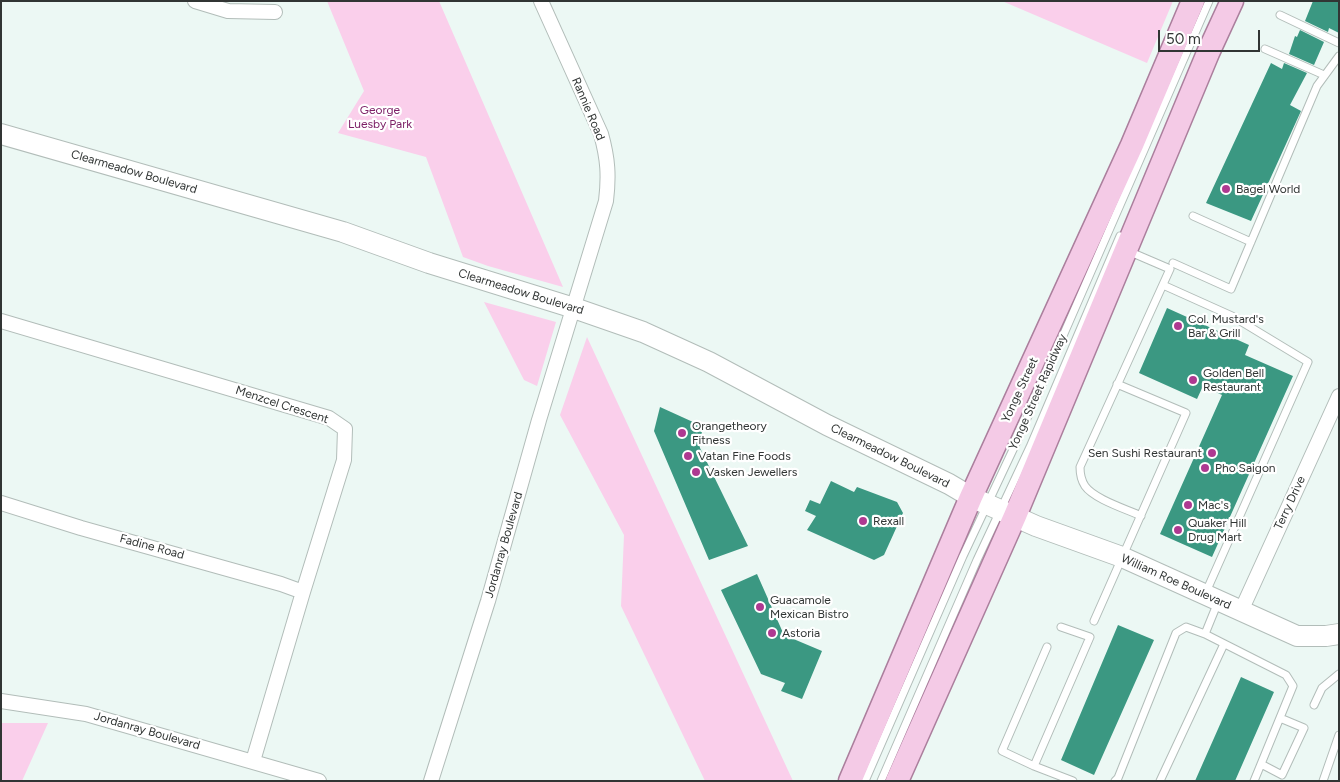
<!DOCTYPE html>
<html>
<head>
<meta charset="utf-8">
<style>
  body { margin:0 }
  #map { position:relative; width:1340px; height:782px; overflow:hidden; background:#ecf8f4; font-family:Figtree,sans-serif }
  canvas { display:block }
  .frame { position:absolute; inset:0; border:2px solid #313534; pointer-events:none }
  .scale { position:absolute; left:1158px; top:30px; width:102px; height:22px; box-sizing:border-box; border:2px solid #313534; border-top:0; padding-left:6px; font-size:15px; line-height:18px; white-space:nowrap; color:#313534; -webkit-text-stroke:4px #fff; paint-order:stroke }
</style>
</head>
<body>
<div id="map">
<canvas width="1340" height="782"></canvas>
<div class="frame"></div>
<div class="scale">50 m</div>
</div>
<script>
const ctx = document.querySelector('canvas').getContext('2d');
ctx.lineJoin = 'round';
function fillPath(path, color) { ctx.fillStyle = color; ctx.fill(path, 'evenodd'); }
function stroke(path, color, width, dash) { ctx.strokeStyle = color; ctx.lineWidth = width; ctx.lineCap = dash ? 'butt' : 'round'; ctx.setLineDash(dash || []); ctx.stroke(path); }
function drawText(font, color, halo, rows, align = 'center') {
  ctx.font = font + ' Figtree,sans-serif'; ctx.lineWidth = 4.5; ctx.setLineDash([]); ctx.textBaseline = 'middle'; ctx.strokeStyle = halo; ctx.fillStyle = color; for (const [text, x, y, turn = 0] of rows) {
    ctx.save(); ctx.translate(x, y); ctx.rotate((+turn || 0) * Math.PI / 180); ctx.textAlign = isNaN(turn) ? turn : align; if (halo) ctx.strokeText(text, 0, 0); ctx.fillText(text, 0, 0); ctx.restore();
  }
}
const green = new Path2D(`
  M 327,1 L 439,1 L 563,287 L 488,266 L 463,257 L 426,157 L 338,133 L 364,91 Z
  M 1002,1 L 1173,1 L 1147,63 Z
  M 484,302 L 556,322 L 537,386 L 524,380 Z
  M 587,337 L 793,781 L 705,781 L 621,606 L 624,535 L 560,415 Z
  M 1,723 L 48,723 L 22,781 L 1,781 Z`);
const building = new Path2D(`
  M 1313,1 L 1339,1 L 1339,33 L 1329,28 L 1328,32 L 1305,21 Z
  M 1300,30 L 1324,42 L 1314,65 L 1289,54 L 1295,36 L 1297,37 Z
  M 1271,63 L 1282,69 L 1284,63 L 1307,73 L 1290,105 L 1301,111 L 1251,221 L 1206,203 Z
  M 1167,308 L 1249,345 L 1245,355 L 1293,376 L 1212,557 L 1160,534 L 1222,395 L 1203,386 L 1197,399 L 1139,373 Z
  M 660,407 L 704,427 L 699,440 L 700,448 L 748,546 L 709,560 L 654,431 Z
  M 831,481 L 854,492 L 857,487 L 897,502 L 903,513 L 884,555 L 874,560 L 807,530 L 816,516 L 805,511 L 810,500 L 820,504 Z
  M 757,574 L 784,635 L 822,651 L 802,699 L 781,691 L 785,683 L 761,674 L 721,590 Z
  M 1118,625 L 1154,640 L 1094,775 L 1061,760 Z
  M 1241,677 L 1274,692 L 1235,781 L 1195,781 Z`);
const lane = new Path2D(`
  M 1280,15 L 1339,43
  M 1265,49 L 1324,75
  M 1193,216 L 1251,242
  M 1128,251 L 1170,269 L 1080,467 C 1080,473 1081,480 1085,486 C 1094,499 1126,509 1141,516
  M 1173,263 L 1231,289 L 1317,86 L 1339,56
  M 1163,285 L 1232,316 L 1308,362 L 1206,592
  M 1094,621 L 1186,413 L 1117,384
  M 1061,627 L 1090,637 L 1034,766 L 1073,781
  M 1205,634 L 1218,602
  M 1314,705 L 1322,688 L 1339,674
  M 1261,764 L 1282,775 L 1304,728 L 1280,718
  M 1034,766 L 1002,751 L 1047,647
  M 865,781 L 963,556 L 1018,439 L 1209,1
  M 881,781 L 977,560 L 1030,447 L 1120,236
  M 1115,781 L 1118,778 L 1176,633 L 1186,627 L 1205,634 L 1286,675 L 1293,686 L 1254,781
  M 1160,781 L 1224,644
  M 1323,781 L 1339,735`);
const street = new Path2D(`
  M 195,1 L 228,11 L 275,12
  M 1,321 L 329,418 L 345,429 L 344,460 L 303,592 L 253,761
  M 1,503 L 81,528 L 281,584 L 303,592
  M 1241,611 L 1339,396
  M 1,701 L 86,714 L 319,781
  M 431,781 L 488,601 L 539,420 L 606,201 C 609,176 608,159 601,134 L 541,1`);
const secondary = new Path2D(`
  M 1,134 L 343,232 L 429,263 L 574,308 L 643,332 L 709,362 L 827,425 L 949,484 L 971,497 L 1036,526 L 1122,557 L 1297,636 L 1326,636 L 1339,634`);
const primary = new Path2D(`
  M 850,781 L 971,497 L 1132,145 L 1193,1
  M 897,781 L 1015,516 L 1208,53 L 1232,1`);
const markers = [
  [1226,189,5,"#ae3991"],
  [1178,326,5,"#ae3991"],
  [1193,380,5,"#ae3991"],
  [682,433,5,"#ae3991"],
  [1212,453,5,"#ae3991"],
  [688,456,5,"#ae3991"],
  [1205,468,5,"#ae3991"],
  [696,472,5,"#ae3991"],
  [1188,505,5,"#ae3991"],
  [863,521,5,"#ae3991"],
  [1178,530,5,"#ae3991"],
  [760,607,5,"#ae3991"],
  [772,633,5,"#ae3991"]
];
const streetNames = [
  ["Rannie Road",588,109,67],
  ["Clearmeadow Boulevard",134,172,16],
  ["Clearmeadow Boulevard",521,292,17],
  ["Yonge Street",1020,390,-65],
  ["Yonge Street Rapidway",1038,392,-66],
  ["Menzcel Crescent",282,405,18],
  ["Clearmeadow Boulevard",890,456,26],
  ["Terry Drive",1290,503,-65],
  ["Jordanray Boulevard",504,545,-74],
  ["Fadine Road",152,547,15],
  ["William Roe Boulevard",1176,582,24],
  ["Jordanray Boulevard",147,731,16]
];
const parkNames = [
  ["George",380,110],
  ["Luesby Park",380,124]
];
const poiNames = [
  ["Bagel World",1236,189],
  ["Col. Mustard's",1188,319],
  ["Bar & Grill",1188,333],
  ["Golden Bell",1203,373],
  ["Restaurant",1203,387],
  ["Orangetheory",692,426],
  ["Fitness",692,440],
  ["Sen Sushi Restaurant",1202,453,"right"],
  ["Vatan Fine Foods",698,456],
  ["Pho Saigon",1215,468],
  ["Vasken Jewellers",706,472],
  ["Mac's",1198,505],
  ["Rexall",873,521],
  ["Quaker Hill",1188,523],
  ["Drug Mart",1188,537],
  ["Guacamole",770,600],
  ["Mexican Bistro",770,614],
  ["Astoria",782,633]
];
fillPath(green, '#facfeb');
fillPath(building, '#3b9882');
stroke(lane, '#b2bdb9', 9);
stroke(street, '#b2bdb9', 16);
stroke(secondary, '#b2bdb9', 22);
stroke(primary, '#ab7f9d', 25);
stroke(lane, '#fff', 7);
stroke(street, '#fff', 14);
stroke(secondary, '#fff', 20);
stroke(primary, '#f4cae6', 22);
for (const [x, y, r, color] of markers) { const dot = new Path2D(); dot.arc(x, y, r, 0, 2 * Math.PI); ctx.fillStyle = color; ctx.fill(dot); stroke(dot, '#fff', 2); }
drawText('12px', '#313534', '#fff', streetNames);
drawText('12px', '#7d2167', '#fff', parkNames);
drawText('12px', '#313534', '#fff', poiNames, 'left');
</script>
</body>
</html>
